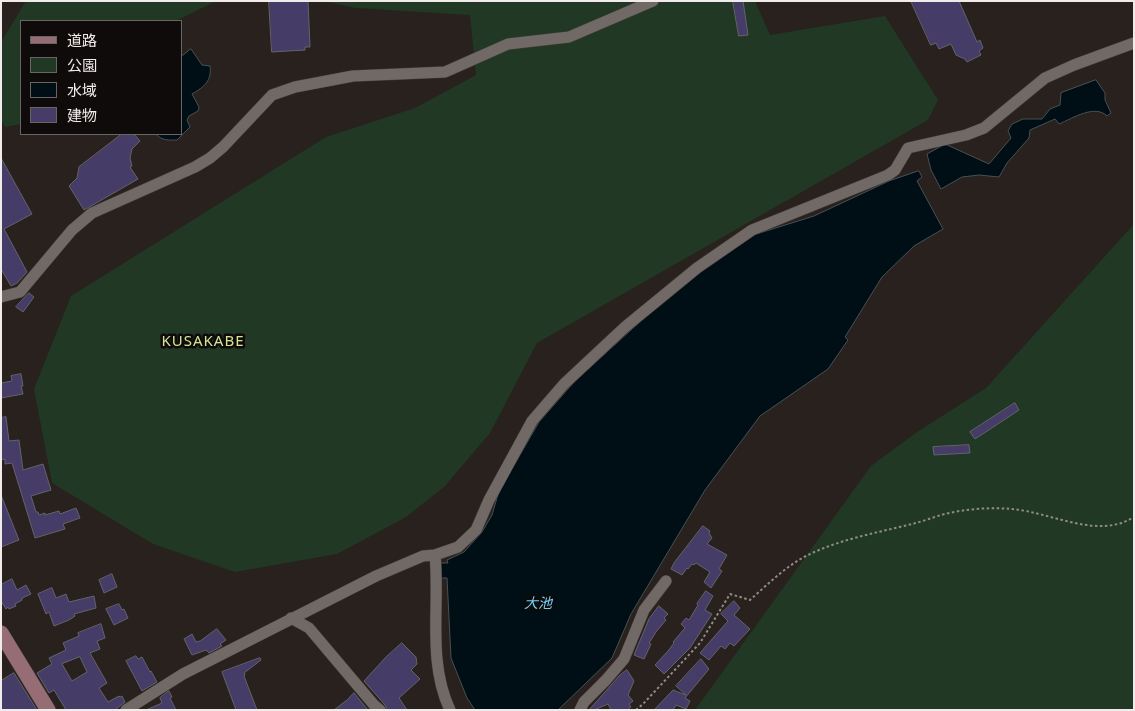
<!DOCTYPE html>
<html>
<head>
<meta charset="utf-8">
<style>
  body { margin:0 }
  #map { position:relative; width:1135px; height:711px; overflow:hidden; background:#28211e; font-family:"Noto Sans","Noto Sans JP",sans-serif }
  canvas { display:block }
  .frame { position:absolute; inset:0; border:2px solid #f1ecea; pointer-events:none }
  .legend { position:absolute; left:20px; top:20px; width:162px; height:115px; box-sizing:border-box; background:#0e0b0a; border:1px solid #696564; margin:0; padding:6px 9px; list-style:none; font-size:15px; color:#f1ecea }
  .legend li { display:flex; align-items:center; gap:10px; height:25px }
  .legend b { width:25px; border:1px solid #696564 }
</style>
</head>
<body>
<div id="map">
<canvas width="1135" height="711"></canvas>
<div class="frame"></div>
<ul class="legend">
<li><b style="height:6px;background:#966d75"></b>道路</li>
<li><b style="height:14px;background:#203824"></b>公園</li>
<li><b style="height:14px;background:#000e15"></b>水域</li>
<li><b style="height:14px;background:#453c68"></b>建物</li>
</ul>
</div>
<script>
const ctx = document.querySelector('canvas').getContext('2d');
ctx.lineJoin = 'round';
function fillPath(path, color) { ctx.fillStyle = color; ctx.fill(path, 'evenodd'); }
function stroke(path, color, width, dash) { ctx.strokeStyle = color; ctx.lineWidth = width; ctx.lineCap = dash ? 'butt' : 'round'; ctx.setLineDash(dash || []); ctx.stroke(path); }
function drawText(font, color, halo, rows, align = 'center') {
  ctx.font = font + ' "Noto Sans","Noto Sans JP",sans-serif'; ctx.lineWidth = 5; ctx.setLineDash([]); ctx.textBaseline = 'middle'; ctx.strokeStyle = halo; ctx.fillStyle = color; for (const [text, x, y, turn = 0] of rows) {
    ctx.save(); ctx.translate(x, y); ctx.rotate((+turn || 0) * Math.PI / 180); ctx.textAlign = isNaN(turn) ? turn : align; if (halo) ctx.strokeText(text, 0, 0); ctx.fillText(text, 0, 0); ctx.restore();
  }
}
const green = new Path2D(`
  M 26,1 L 216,1 L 176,21 L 21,21 L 21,124 L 5,127 L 1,120 L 1,42 Z
  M 324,1 L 755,1 L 770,35 L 885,16 L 938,100 L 928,120 L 537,343 L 490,433 L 444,487 L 406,517 L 337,554 L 235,572 L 153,544 L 52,483 L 34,389 L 71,296 L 326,137 L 415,108 L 476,75 L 470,15 L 355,8 Z
  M 1134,224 L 1134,710 L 695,710 L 871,466 L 917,432 L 986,388 Z`);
const water = new Path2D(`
  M 191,49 L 202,65 L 210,66 C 212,81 204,87 192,94 L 199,107 L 198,111 L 189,116 L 187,120 L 190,127 L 177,140 C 169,140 162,141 156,134 L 181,134 L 181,57 Z
  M 1096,80 L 1105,93 L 1105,100 L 1111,113 L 1107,116 C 1095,104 1073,118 1059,124 L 1055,119 L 1030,130 L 1029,138 L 1007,163 L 999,177 L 979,175 L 962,177 L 941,189 L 931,170 L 927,154 L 945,144 L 989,164 L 1011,138 L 1008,131 L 1012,124 L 1023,119 L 1042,119 L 1050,109 L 1060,105 L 1061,93 Z
  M 919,171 L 922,177 L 917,181 L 943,229 L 914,246 L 882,277 L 845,337 L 848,340 L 828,369 L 760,416 L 705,490 L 631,614 L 612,658 L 558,710 L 475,710 L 467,698 L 451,658 L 447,578 L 439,578 L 439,563 L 448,563 L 447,560 L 464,552 L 482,532 L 492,515 L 499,491 L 539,422 L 575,381 L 676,289 L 750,236 L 814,216 L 889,181 Z`);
const building = new Path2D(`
  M 269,1 L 308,1 L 310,47 L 305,47 L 305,50 L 272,52 Z
  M 733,1 L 743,1 L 748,35 L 739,36 Z
  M 911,1 L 959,1 L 977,42 L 980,40 L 983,48 L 979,51 L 981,55 L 967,62 L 965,59 L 956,55 L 951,44 L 939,49 L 936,43 L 931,45 Z
  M 122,134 L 134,134 L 140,141 L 132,149 L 130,158 L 132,166 L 130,167 L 138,179 L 84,210 L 69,186 L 77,178 L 79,167 Z
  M 1,158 L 32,214 L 4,229 L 27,272 L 17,283 L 11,286 L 1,269 Z
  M 29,293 L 34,297 L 23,312 L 16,307 Z
  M 21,374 L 23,386 L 21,386 L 23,394 L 1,398 L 1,383 L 12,381 L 11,376 Z
  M 1015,403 L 1019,410 L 975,439 L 970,432 Z
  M 6,417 L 9,441 L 19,440 L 23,470 L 43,464 L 51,490 L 31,496 L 36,512 L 38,512 L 39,515 L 45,513 L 45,515 L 59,511 L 60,514 L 76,508 L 80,518 L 63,524 L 65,529 L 35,538 L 12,463 L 5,464 L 5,459 L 1,460 L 1,418 Z
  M 969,445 L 970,453 L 934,455 L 933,447 Z
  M 1,495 L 19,540 L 1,547 Z
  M 703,526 L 710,531 L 709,533 L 712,538 L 707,544 L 727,555 L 719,569 L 722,571 L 711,588 L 704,582 L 710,572 L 696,563 L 694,565 L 692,564 L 688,569 L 687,568 L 682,575 L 671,569 L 674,563 Z
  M 112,574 L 117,587 L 104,593 L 99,580 Z
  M 12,579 L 17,590 L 26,585 L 31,594 L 22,598 L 22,600 L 15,604 L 16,606 L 9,609 L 8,607 L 6,609 L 1,601 L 1,585 Z
  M 52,588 L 56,598 L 66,594 L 69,602 L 94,596 L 96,608 L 74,614 L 75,616 L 69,620 L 54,626 L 49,612 L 46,614 L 38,594 Z
  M 706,591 L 713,596 L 705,610 L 712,614 L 690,648 L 664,674 L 655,665 L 668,651 L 674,643 L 673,642 L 685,628 L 681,624 L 686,618 L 689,620 L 698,605 L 697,604 Z
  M 734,601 L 740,608 L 734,615 L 750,629 L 734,646 L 730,643 L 725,649 L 721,646 L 709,660 L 700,653 L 728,621 L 721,614 Z
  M 119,604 L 122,610 L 124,609 L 128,618 L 114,625 L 106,609 Z
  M 659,606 L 668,614 L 664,618 L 666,620 L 656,632 L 649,643 L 651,644 L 644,659 L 634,655 L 649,619 Z
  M 101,624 L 105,638 L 97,641 L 100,649 L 90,653 L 107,683 L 99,688 L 108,702 L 119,696 L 120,697 L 122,696 L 125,702 L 115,710 L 66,710 L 54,690 L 49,693 L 37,673 L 52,664 L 49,658 L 66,650 L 63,643 L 79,636 L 78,633 ZM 80,657 L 87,672 L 72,681 L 62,664 Z
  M 217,629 L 226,640 L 220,644 L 222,646 L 209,653 L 206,650 L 192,655 L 184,639 L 192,634 L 196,642 L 200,641 Z
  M 402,643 L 416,657 L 417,664 L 411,670 L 420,679 L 399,698 L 407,710 L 387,710 L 385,705 L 364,681 L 386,657 Z
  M 136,656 L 138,659 L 142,657 L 150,672 L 151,671 L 157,682 L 142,691 L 126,661 Z
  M 260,658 L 261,660 L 244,673 L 245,675 L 244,676 L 257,710 L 236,710 L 222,672 Z
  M 701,659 L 709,669 L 685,698 L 690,701 L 686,709 L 676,705 L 673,710 L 654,710 L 673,690 L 686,695 L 676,686 Z
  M 627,670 L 634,681 L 628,695 L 633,701 L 629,704 L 631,707 L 627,710 L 611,710 L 608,704 L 594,710 L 589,710 L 620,675 Z
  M 14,673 L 37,710 L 1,710 L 1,681 Z
  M 169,691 L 172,697 L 170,698 L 176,710 L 146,710 L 162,703 L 160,698 Z
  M 354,693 L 368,710 L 334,710 L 347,700 Z`);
const path = new Path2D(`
  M 636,710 L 643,704 L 700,643 L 730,594 L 750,600 C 768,584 785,567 806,556 C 840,539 876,533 912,524 C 921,522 931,518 941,515 C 963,509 989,507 1012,509 C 1050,512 1098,540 1134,517`);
const street = new Path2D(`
  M 1,297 L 20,292 L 72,230 L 92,213 L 195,167 L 210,158 L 223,147 L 272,95 L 295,87 L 353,76 L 445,72 L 508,44 L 569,37 L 653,1
  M 435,555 C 440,607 427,661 450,710
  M 291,618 L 309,628 L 374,705 L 380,710
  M 126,710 L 183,674 L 376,576 L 423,556 L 435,555 L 458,547 L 476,530 L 489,500 L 532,421 L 564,384 L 625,327 L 697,268 L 752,230 L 888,175 L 895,170 L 908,148 L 966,135 L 984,128 L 1045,78 L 1074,65 L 1134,43
  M 580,710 L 584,702 L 606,680 L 624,659 L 644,610 L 666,581`);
const secondary = new Path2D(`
  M 1,633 L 48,710`);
const waterNames = [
  ["大池",538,604]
];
const quarterNames = [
  ["KUSAKABE",203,342]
];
fillPath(green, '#203824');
fillPath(water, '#000e15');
stroke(water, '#485155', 1);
fillPath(building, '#453c68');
stroke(building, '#64636a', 1);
stroke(street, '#423c3a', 12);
stroke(secondary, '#423c3a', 16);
stroke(path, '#918b88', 2, [2.5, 2.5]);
stroke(street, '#716965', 11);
stroke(secondary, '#966d75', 15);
drawText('italic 14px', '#74d1f9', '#0e0b0a', waterNames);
ctx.letterSpacing = '1px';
drawText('15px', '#d4e497', '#0e0b0a', quarterNames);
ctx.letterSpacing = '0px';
</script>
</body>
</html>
